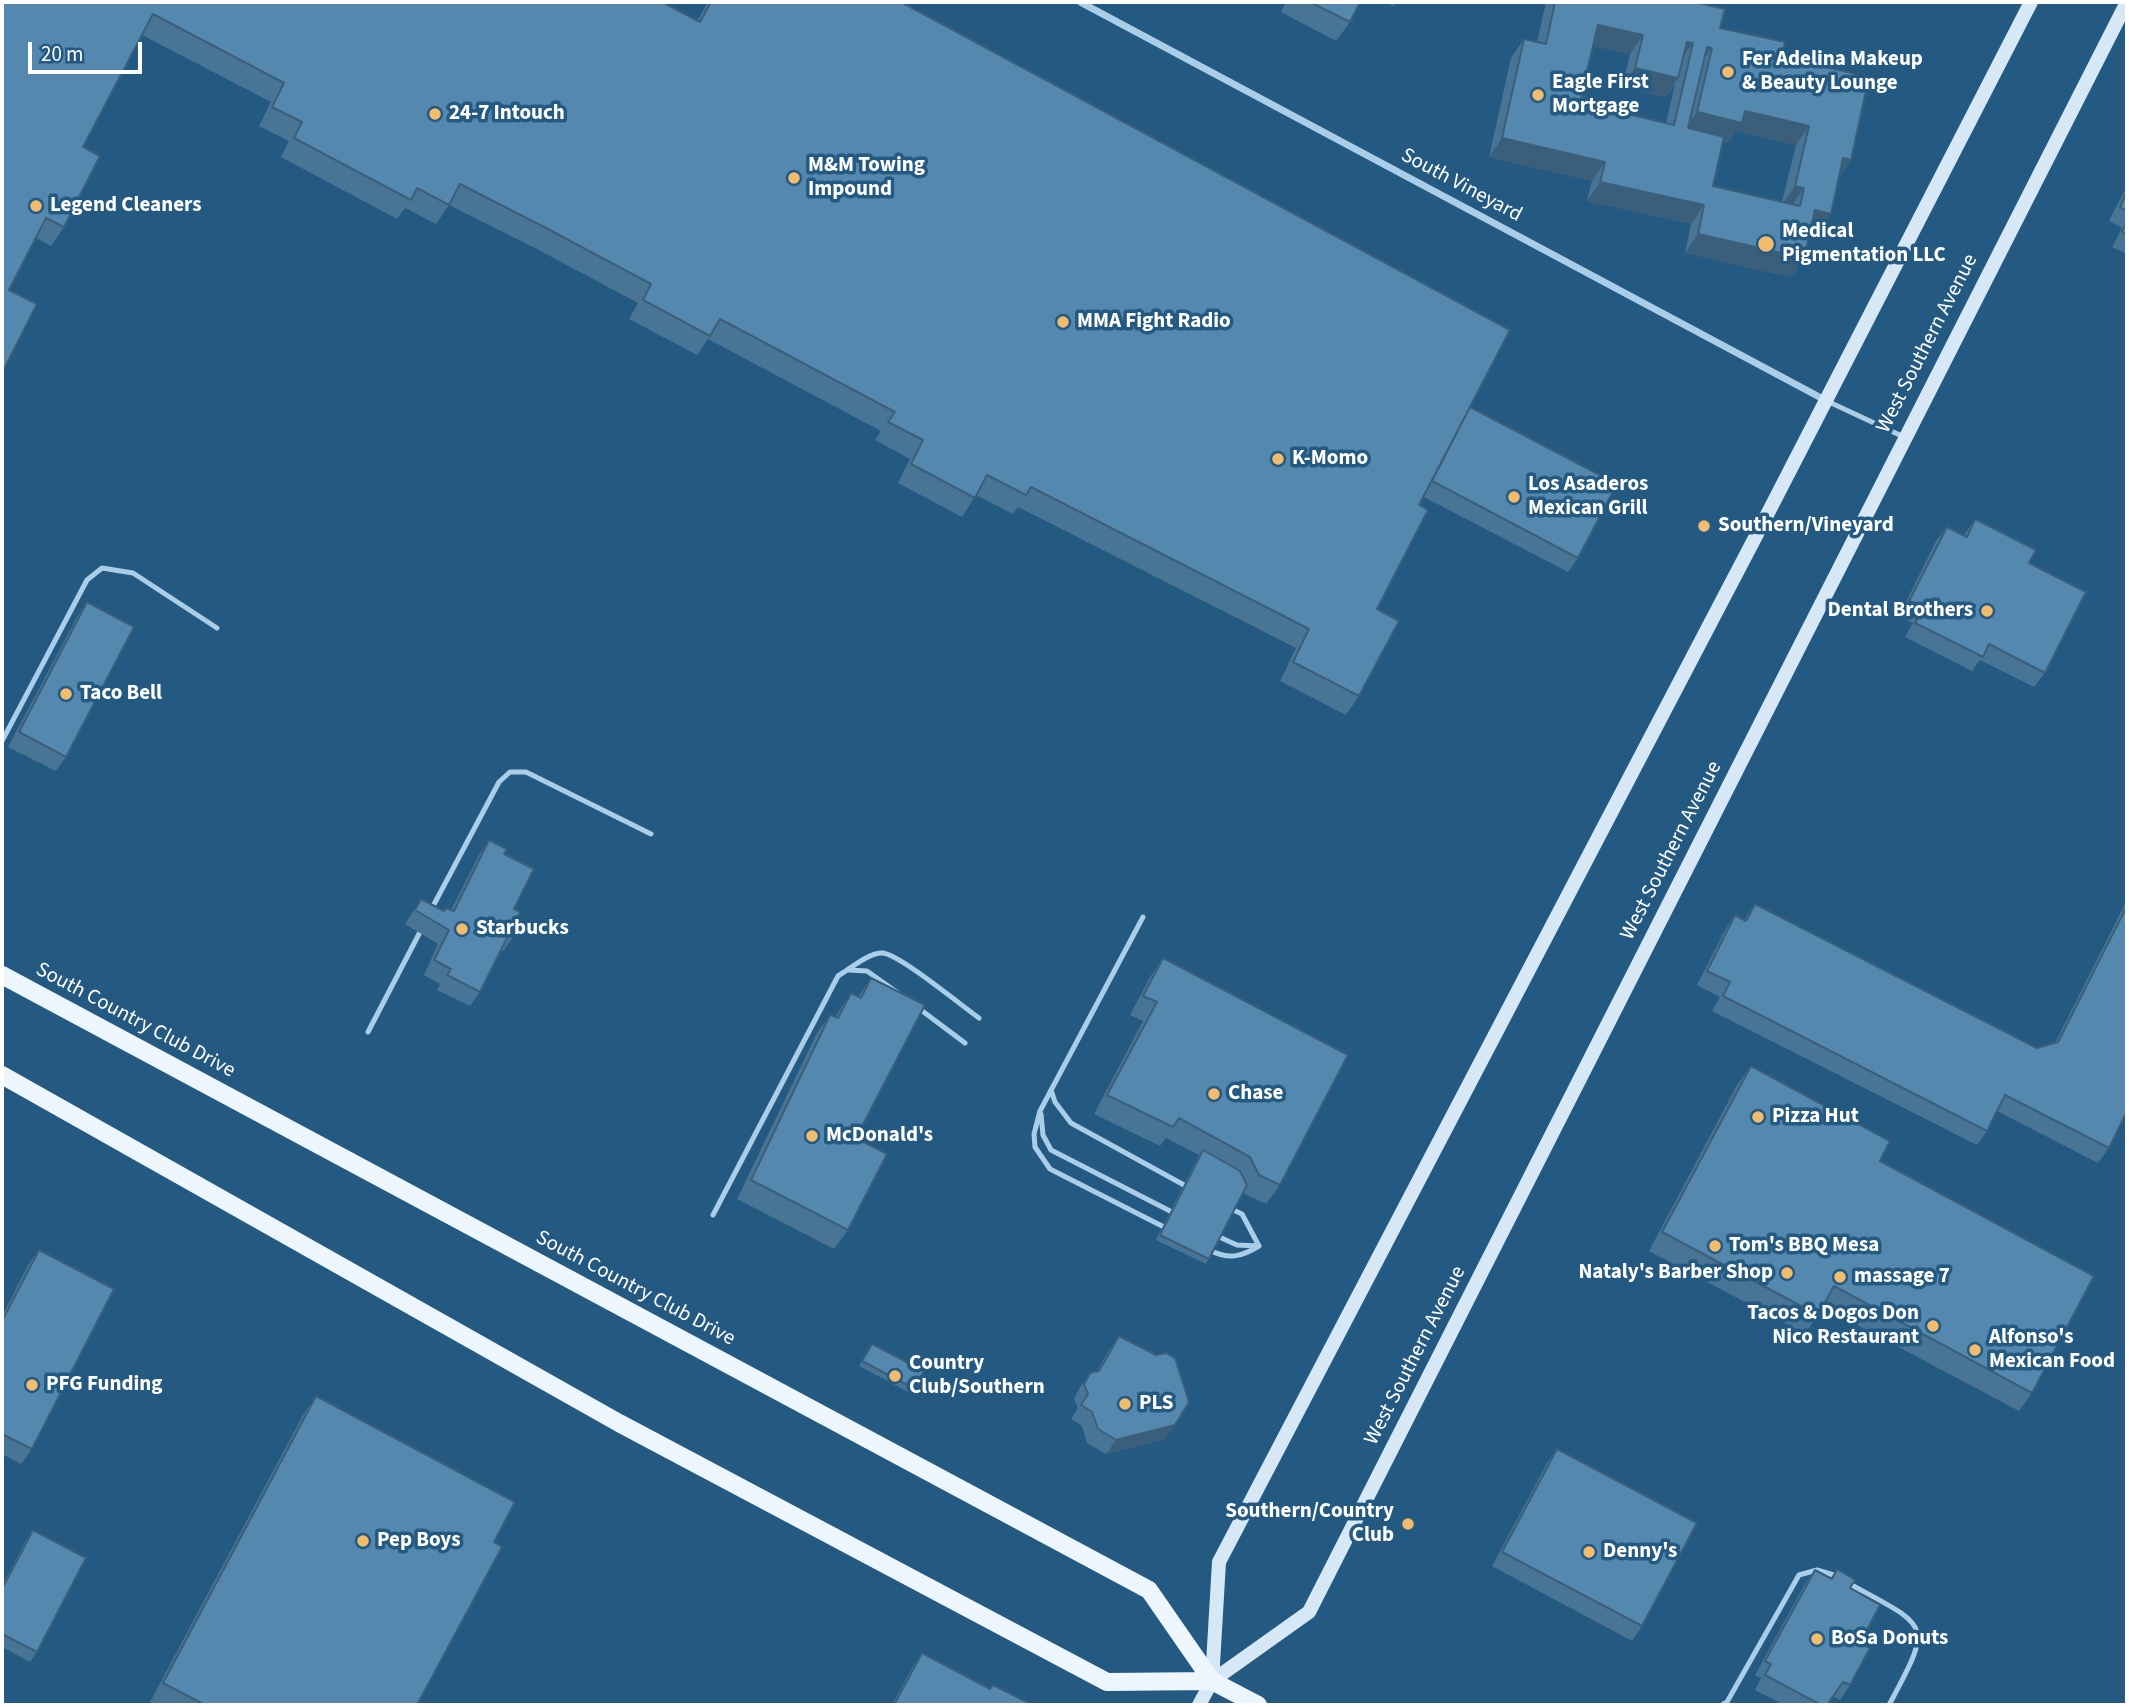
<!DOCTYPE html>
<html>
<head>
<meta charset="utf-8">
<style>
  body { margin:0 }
  #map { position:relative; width:2129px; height:1707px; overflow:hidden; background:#245982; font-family:"Source Sans 3",sans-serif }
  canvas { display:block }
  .frame { position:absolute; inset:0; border:4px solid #fff; pointer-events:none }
  .scale { position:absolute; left:28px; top:42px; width:114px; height:32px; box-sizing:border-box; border:4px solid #fff; border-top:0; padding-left:9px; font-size:21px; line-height:24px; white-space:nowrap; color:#fff; -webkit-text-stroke:5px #245982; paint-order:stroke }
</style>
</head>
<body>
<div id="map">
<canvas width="2129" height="1707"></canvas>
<div class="frame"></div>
<div class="scale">20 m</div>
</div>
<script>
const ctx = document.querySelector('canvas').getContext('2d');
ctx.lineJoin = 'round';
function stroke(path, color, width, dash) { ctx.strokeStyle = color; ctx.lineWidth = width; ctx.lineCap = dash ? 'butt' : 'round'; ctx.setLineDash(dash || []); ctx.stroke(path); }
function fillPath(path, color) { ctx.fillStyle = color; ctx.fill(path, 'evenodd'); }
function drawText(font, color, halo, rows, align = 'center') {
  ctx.font = font + ' "Source Sans 3",sans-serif'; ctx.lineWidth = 7; ctx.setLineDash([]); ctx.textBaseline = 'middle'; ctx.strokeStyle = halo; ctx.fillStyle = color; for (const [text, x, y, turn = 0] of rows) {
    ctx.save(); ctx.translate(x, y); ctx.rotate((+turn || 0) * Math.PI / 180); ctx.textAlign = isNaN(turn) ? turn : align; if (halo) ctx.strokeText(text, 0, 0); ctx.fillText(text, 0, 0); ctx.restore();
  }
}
const lane = new Path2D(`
  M 1827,401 L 1904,437
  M 2,741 L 87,580 L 102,568 L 133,573 L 217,628
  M 431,910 L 499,782 L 510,772 L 526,772 L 651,834
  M 1143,917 L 1040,1111 L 1034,1134 L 1035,1147 L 1050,1169 L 1162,1226
  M 849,970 L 867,971 L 898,993
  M 917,1007 L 965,1043
  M 368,1032 L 420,932
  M 1051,1090 L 1055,1102 L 1071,1123 L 1184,1185
  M 1041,1114 L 1043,1135 L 1051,1150 L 1170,1211
  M 1231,1209 L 1242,1214 L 1259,1246
  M 713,1215 L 838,976 C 850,969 868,953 882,953 C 898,953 962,1006 979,1018
  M 1217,1236 L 1237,1245 L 1259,1246
  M 1209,1250 C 1229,1260 1241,1257 1259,1246
  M 1848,1583 C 1930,1628 1934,1621 1889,1705
  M 1722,1705 L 1727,1702 L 1799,1575 L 1817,1570 L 1837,1576`);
const street = new Path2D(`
  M 1080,2 L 1825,400`);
const secondary = new Path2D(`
  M 1212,1681 L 1309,1612 L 2127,2
  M 1199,1705 L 1212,1681 L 1219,1562 L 1769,511 L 2031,2`);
const primary = new Path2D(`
  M 2,975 L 1149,1590 L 1212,1681 L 1258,1705
  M 2,1075 L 619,1423 L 1107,1682 L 1212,1681`);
const wall = new Path2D(`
  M 2,2 L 666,4 L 697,21 L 708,2 L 901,2 L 1470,408 L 1578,558 L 1568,572 L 1424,497 L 1377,609 L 1359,696 L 1346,715 L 1280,681 L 1296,648 L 1018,507 L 1013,514 L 976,495 L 962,517 L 898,483 L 910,459 L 875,440 L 881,431 L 708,339 L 697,355 L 629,319 L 638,303 L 533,247 L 449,205 L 436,224 L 405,208 L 397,219 L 281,157 L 289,141 L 259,126 L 271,102 L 142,35 L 83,147 L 64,227 L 51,246 L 36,238 L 9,290 Z
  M 1286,2 L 1360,2 L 1350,22 L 1336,41 L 1281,12 Z
  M 1384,2 L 1396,2 L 1393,6 Z
  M 1546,2 L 1694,2 L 1720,28 L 1782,57 L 1851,160 L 1839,177 L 1831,214 L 1817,232 L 1810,231 L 1804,258 L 1791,277 L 1685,253 L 1691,224 L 1587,201 L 1592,181 L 1489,157 L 1511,58 L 1524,39 L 1537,42 ZM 1593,46 L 1630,54 L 1622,87 L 1665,97 L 1675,84 L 1666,123 L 1620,112 L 1581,96 ZM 1736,131 L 1796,145 L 1782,202 L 1713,186 L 1723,141 L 1729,142 Z
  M 2127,186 L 2127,254 L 2112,247 L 2122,228 L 2109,221 Z
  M 1975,519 L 2029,563 L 2045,673 L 2034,687 L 1980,660 L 1972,671 L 1905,637 L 1913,623 L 1899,616 L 1936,541 L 1947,527 L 1964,535 Z
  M 87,602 L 66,757 L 56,771 L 8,747 L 77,617 Z
  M 489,840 L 504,854 L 514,909 L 518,917 L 514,936 L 503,951 L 501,950 L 480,992 L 470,1006 L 437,990 L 440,984 L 424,975 L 438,944 L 405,924 L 421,899 L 444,911 L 451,910 L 479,855 Z
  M 2127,900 L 2127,1111 L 2109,1148 L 2098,1163 L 1997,1111 L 1987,1131 L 1977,1145 L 1712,1011 L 1720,997 L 1697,985 L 1725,930 L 1735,915 L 1744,920 L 1755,904 L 2037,1048 L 2055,1043 Z
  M 1163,958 L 1280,1185 L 1266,1204 L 1245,1194 L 1244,1191 L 1206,1264 L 1156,1240 L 1199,1155 L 1166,1138 L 1160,1146 L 1094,1114 L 1143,1021 L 1130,1015 L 1150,977 Z
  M 871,978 L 848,1230 L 834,1249 L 737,1199 L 817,1033 L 830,1015 L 835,1017 L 851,993 L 858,997 Z
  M 1751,1066 L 1880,1161 L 2032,1393 L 2019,1411 L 1823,1307 L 1805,1334 L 1649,1251 L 1737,1085 Z
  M 39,1250 L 32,1449 L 21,1464 L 2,1454 L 2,1316 L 28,1265 Z
  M 1119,1336 L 1175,1425 L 1165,1439 L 1106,1454 L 1087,1443 L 1082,1426 L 1071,1419 L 1078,1408 L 1074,1399 L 1080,1387 L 1090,1373 L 1097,1371 L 1109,1350 Z
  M 872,1344 L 915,1389 L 912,1394 L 859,1366 Z
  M 316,1396 L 494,1542 L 417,1705 L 157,1705 L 150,1702 L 303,1415 Z
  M 1557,1449 L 1642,1626 L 1632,1641 L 1492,1566 L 1547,1463 Z
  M 33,1530 L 37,1652 L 30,1662 L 2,1647 L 2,1586 L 26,1540 Z
  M 1837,1569 L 1850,1588 L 1860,1643 L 1850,1685 L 1840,1700 L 1833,1696 L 1827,1705 L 1784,1705 L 1755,1690 L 1761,1678 L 1755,1675 L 1805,1584 L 1815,1570 L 1831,1578 Z
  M 922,1653 L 990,1689 L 993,1685 L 1029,1705 L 892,1705 L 912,1668 Z`);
const shadedWall = new Path2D(`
  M 1598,25 L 1643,35 L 1630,54 L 1584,44 Z
  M 1687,42 L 1693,43 L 1679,62 Z
  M 1707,47 L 1712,48 L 1698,67 Z
  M 1635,68 L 1678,78 L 1665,97 L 1622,87 Z
  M 1745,111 L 1809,126 L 1796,145 L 1736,131 L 1729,142 L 1683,131 L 1697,112 Z
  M 1502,138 L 1605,162 L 1592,181 L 1489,157 Z
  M 1843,158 L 1851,160 L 1837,179 Z
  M 1600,182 L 1704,205 L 1691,224 L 1587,201 Z
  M 1795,186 L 1804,188 L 1791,207 L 1782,205 Z
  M 1815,210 L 1831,214 L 1817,232 L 1802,229 Z
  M 1698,234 L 1804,258 L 1791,277 L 1685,253 Z
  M 1175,1425 L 1165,1439 L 1106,1454 L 1116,1440 Z`);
const building = new Path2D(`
  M 2,2 L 667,2 L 666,4 L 700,22 L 711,2 L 901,2 L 1510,330 L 1419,505 L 1428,510 L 1377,609 L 1399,621 L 1359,696 L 1293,662 L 1309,629 L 1031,487 L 1026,495 L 987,475 L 975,498 L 911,464 L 923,440 L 888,422 L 895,412 L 720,319 L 710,336 L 643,300 L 651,284 L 546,228 L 460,184 L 449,205 L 417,188 L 411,200 L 294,138 L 302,122 L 272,107 L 284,83 L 153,14 L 83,147 L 100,156 L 64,227 L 46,218 L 9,290 L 37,304 L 2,373 Z
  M 1310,2 L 1360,2 L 1350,22 Z
  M 1555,2 L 1694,2 L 1725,9 L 1720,28 L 1785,42 L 1782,57 L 1869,77 L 1851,160 L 1843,158 L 1831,214 L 1815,210 L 1804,258 L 1698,234 L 1704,205 L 1600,182 L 1605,162 L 1502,138 L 1524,39 L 1546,44 ZM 1598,25 L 1643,35 L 1635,68 L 1678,78 L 1687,42 L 1693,43 L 1674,125 L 1620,112 L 1621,106 L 1581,96 ZM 1707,47 L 1712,48 L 1697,112 L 1742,123 L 1745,111 L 1809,126 L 1795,186 L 1804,188 L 1800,206 L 1713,186 L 1724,137 L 1688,128 Z
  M 2127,191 L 2127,211 L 2120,207 Z
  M 2127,222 L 2127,235 L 2122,232 Z
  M 1470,407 L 1617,484 L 1578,558 L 1432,481 Z
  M 1975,519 L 2036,550 L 2029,563 L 2086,592 L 2045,673 L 1989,644 L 1983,657 L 1915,623 L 1923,608 L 1909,601 L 1947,527 L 1967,537 Z
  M 87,602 L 134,627 L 66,757 L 19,732 Z
  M 489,840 L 507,849 L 504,854 L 534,869 L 514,909 L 520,912 L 518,917 L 522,919 L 514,936 L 509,934 L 480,992 L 447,975 L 451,969 L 434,960 L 449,930 L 415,910 L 421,899 L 444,911 L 446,908 L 454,911 Z
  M 1755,904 L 2037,1048 L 2058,1042 L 2127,906 L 2127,1111 L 2109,1148 L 2005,1095 L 1987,1131 L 1723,996 L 1730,982 L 1707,971 L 1735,915 L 1746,921 Z
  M 1163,958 L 1348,1055 L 1280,1185 L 1259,1175 L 1250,1157 L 1179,1118 L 1173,1127 L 1107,1095 L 1157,1002 L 1143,996 Z
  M 871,978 L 925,1005 L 856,1138 L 887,1154 L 848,1230 L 751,1180 L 830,1015 L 838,1018 L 851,993 L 861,998 Z
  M 1751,1066 L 1890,1141 L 1880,1161 L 2094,1276 L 2032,1393 L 1834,1286 L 1818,1315 L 1662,1232 Z
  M 1203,1150 L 1240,1171 L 1247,1185 L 1209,1259 L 1160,1235 Z
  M 39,1250 L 114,1289 L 32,1449 L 2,1434 L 2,1321 Z
  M 1119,1336 L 1156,1355 L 1166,1353 L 1175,1358 L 1189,1402 L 1175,1425 L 1116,1440 L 1098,1429 L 1092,1412 L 1081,1405 L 1088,1394 L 1084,1384 L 1090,1373 L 1099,1371 Z
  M 872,1344 L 924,1371 L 915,1389 L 862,1361 Z
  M 316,1396 L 515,1502 L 494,1542 L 502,1547 L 417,1705 L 205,1705 L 163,1683 Z
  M 1557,1449 L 1697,1523 L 1642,1626 L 1502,1552 Z
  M 33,1530 L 86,1558 L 37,1652 L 2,1634 L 2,1589 Z
  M 1837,1569 L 1855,1580 L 1850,1588 L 1880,1605 L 1860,1643 L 1870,1648 L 1850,1685 L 1843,1682 L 1827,1705 L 1821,1705 L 1765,1675 L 1771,1664 L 1765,1661 L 1815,1570 L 1832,1579 Z
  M 922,1653 L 990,1689 L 993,1685 L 1029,1703 L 1029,1705 L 894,1705 Z`);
const markers = [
  [1728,72,7,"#f2bc6f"],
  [1538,95,7,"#f2bc6f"],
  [435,114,7,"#f2bc6f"],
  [794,178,7,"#f2bc6f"],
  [36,206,7,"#f2bc6f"],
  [1766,244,9,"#f2bc6f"],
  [1063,322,7,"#f2bc6f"],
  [1278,459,7,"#f2bc6f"],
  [1514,497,7,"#f2bc6f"],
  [1704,526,7,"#f2bc6f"],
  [1987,611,7,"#f2bc6f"],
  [66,694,7,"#f2bc6f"],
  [462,929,7,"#f2bc6f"],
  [1214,1094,7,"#f2bc6f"],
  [1758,1117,7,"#f2bc6f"],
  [812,1136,7,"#f2bc6f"],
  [1715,1246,7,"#f2bc6f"],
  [1787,1273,7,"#f2bc6f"],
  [1840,1277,7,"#f2bc6f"],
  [1933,1326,7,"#f2bc6f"],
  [1975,1350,7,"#f2bc6f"],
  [895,1376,7,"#f2bc6f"],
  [32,1385,7,"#f2bc6f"],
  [1125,1404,7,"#f2bc6f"],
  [1408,1524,7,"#f2bc6f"],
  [363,1541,7,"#f2bc6f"],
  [1589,1552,7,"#f2bc6f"],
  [1817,1639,7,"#f2bc6f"]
];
const poiNames = [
  ["Fer Adelina Makeup",1742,60],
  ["& Beauty Lounge",1742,84],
  ["Eagle First",1552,83],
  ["Mortgage",1552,107],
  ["24-7 Intouch",449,114],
  ["M&M Towing",808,166],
  ["Impound",808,190],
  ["Legend Cleaners",50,206],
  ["Medical",1782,232],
  ["Pigmentation LLC",1782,256],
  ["MMA Fight Radio",1077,322],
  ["K-Momo",1292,459],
  ["Los Asaderos",1528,485],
  ["Mexican Grill",1528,509],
  ["Southern/Vineyard",1718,526],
  ["Dental Brothers",1973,611,"right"],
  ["Taco Bell",80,694],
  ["Starbucks",476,929],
  ["Chase",1228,1094],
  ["Pizza Hut",1772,1117],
  ["McDonald's",826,1136],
  ["Tom's BBQ Mesa",1729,1246],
  ["Nataly's Barber Shop",1773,1273,"right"],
  ["massage 7",1854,1277],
  ["Tacos & Dogos Don",1919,1314,"right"],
  ["Nico Restaurant",1919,1338,"right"],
  ["Alfonso's",1989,1338],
  ["Mexican Food",1989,1362],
  ["Country",909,1364],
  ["Club/Southern",909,1388],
  ["PFG Funding",46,1385],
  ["PLS",1139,1404],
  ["Southern/Country",1394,1512,"right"],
  ["Club",1394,1536,"right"],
  ["Pep Boys",377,1541],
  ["Denny's",1603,1552],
  ["BoSa Donuts",1831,1639]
];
const streetNames = [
  ["South Vineyard",1461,186,28],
  ["West Southern Avenue",1928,344,-63],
  ["West Southern Avenue",1672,851,-63],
  ["South Country Club Drive",135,1021,28],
  ["South Country Club Drive",635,1289,28],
  ["West Southern Avenue",1416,1356,-63]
];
stroke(lane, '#abcee8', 5);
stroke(street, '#abcee8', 7);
stroke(secondary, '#d6e8f6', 14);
stroke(primary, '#eef6fd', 18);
fillPath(wall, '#487596');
fillPath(shadedWall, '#3b5f7a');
fillPath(building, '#5488ae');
stroke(building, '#3b5f7a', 2);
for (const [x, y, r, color] of markers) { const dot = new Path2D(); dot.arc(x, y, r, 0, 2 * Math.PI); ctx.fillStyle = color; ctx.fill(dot); stroke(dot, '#245982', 2.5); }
drawText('bold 21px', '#fff', '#245982', poiNames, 'left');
drawText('21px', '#fff', '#245982', streetNames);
</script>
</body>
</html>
